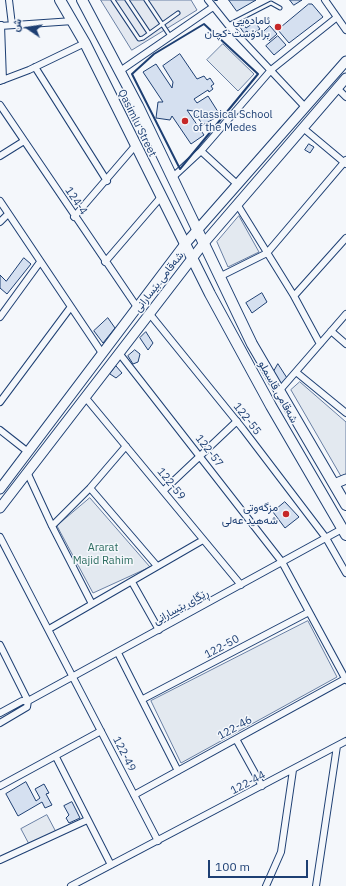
<!DOCTYPE html>
<html>
<head>
<meta charset="utf-8">
<style>
  body { margin:0 }
  #map { position:relative; width:346px; height:886px; overflow:hidden; background:#f4f7fb; font-family:"IBM Plex Sans",Vazirmatn,sans-serif }
  canvas { display:block }
  .north { position:absolute; left:8px; top:8px; width:40px; height:40px; -webkit-text-stroke:3px #f4f7fb; paint-order:stroke; rotate:283deg; font-size:11px; font-weight:700; line-height:16px; text-align:center; color:#1d3f73 }
  .north::after { content:''; display:block; margin:auto; width:14px; height:18px; background:#1d3f73; clip-path:polygon(50% 0,100% 100%,50% 72%,0 100%) }
  .scale { position:absolute; left:208px; top:860px; width:100px; height:18px; box-sizing:border-box; border:2px solid #1d3f73; border-top:0; padding-left:5px; font-size:12px; line-height:14px; white-space:nowrap; color:#1d3f73; -webkit-text-stroke:3px #f4f7fb; paint-order:stroke }
</style>
</head>
<body>
<div id="map">
<canvas width="346" height="886"></canvas>
<div class="north">ش</div>
<div class="scale">100 m</div>
</div>
<script>
const ctx = document.querySelector('canvas').getContext('2d');
ctx.lineJoin = 'round';
function fillPath(path, color) { ctx.fillStyle = color; ctx.fill(path, 'evenodd'); }
function stroke(path, color, width, dash) { ctx.strokeStyle = color; ctx.lineWidth = width; ctx.lineCap = dash ? 'butt' : 'round'; ctx.setLineDash(dash || []); ctx.stroke(path); }
function drawText(font, color, halo, rows, align = 'center') {
  ctx.font = font + ' "IBM Plex Sans",Vazirmatn,sans-serif'; ctx.lineWidth = 3; ctx.setLineDash([]); ctx.textBaseline = 'middle'; ctx.strokeStyle = halo; ctx.fillStyle = color; for (const [text, x, y, turn = 0] of rows) {
    ctx.save(); ctx.translate(x, y); ctx.rotate((+turn || 0) * Math.PI / 180); ctx.textAlign = isNaN(turn) ? turn : align; if (halo) ctx.strokeText(text, 0, 0); ctx.fillText(text, 0, 0); ctx.restore();
  }
}
const green = new Path2D(`
  M 223,44 L 254,74 L 238,91 L 207,60 Z
  M 239,216 L 259,252 L 228,267 L 217,242 Z
  M 300,382 L 346,422 L 346,476 L 342,478 L 291,390 Z
  M 90,498 L 150,567 L 93,593 L 57,526 Z
  M 308,621 L 337,677 L 181,763 L 151,701 Z
  M 47,815 L 56,832 L 30,846 L 21,829 Z`);
const parking = new Path2D(`
  M 101,0 L 191,0 L 197,10 L 132,50 Z`);
const building = new Path2D(`
  M 229,0 L 256,0 L 237,11 Z
  M 290,0 L 302,0 L 294,5 Z
  M 309,4 L 312,4 L 323,17 L 289,43 L 278,30 Z
  M 241,21 L 246,28 L 255,22 L 260,29 L 250,35 L 247,31 L 244,33 L 237,23 Z
  M 270,26 L 277,34 L 269,41 L 262,33 Z
  M 278,36 L 286,45 L 274,55 L 266,46 Z
  M 180,54 L 197,79 L 204,76 L 207,80 L 210,78 L 214,84 L 211,86 L 213,89 L 209,92 L 208,90 L 194,99 L 197,103 L 208,96 L 220,115 L 203,125 L 193,111 L 187,110 L 204,135 L 191,144 L 172,116 L 170,120 L 156,118 L 158,102 L 163,102 L 143,72 L 156,64 L 172,88 L 173,82 L 163,66 Z
  M 309,144 L 314,147 L 310,153 L 305,150 Z
  M 24,258 L 31,264 L 7,294 L 0,288 L 0,275 L 6,281 Z
  M 262,293 L 267,302 L 252,313 L 246,303 Z
  M 108,318 L 115,328 L 103,343 L 94,331 Z
  M 146,332 L 153,343 L 148,350 L 140,338 Z
  M 135,350 L 140,354 L 138,362 L 133,364 L 128,356 Z
  M 278,364 L 287,378 L 281,385 L 273,373 Z
  M 116,366 L 122,373 L 116,378 L 110,374 Z
  M 285,502 L 299,517 L 285,528 L 273,512 Z
  M 26,782 L 36,801 L 40,798 L 35,789 L 44,784 L 49,793 L 46,794 L 52,805 L 45,808 L 42,802 L 18,816 L 6,794 Z
  M 72,802 L 80,818 L 69,823 L 66,818 L 69,815 L 64,806 Z`);
const lane = new Path2D(`
  M 113,0 L 139,39 L 143,38 L 178,13
  M 127,0 L 149,33
  M 146,0 L 170,36
  M 228,25 L 271,3 L 280,8`);
const street = new Path2D(`
  M 9,0 L 12,25
  M 208,0 L 228,25 L 306,108
  M 325,0 L 346,30
  M 1,25 L 3,80
  M 0,26 L 73,21
  M 35,67 L 107,181
  M 120,71 L 213,7
  M 0,81 L 29,70 L 85,43
  M 337,88 L 346,97
  M 0,105 L 137,307
  M 303,128 L 346,164
  M 201,151 L 238,185
  M 0,156 L 24,141
  M 173,177 L 201,151 L 271,70 L 336,18
  M 0,201 L 102,353
  M 237,204 L 294,296 L 320,344
  M 74,217 L 135,146
  M 0,222 L 8,214
  M 105,262 L 161,197
  M 219,277 L 267,253 L 346,160
  M 294,296 L 346,238
  M 149,313 L 243,429 L 326,538 L 346,573
  M 0,317 L 40,262
  M 331,331 L 346,344
  M 119,353 L 282,562 L 346,680
  M 296,372 L 346,413
  M 280,390 L 346,314
  M 85,397 L 241,585
  M 0,402 L 70,308
  M 0,430 L 28,452
  M 27,472 L 52,526 L 92,604
  M 90,488 L 157,566
  M 163,491 L 237,421
  M 52,526 L 90,488 L 126,446
  M 0,537 L 158,841
  M 132,582 L 159,630
  M 49,629 L 203,540
  M 0,645 L 28,701
  M 118,653 L 178,771
  M 143,699 L 309,612
  M 0,713 L 22,701 L 28,701 L 342,529
  M 0,723 L 27,707 L 28,701
  M 236,739 L 262,786
  M 56,757 L 111,865
  M 0,786 L 101,731
  M 134,795 L 345,679
  M 0,860 L 87,820
  M 71,886 L 346,741
  M 266,886 L 281,852 L 293,770
  M 316,886 L 337,746`);
const secondary = new Path2D(`
  M 334,484 L 346,479
  M 0,489 L 185,244 L 346,61
  M 0,508 L 204,243 L 346,78`);
const primary = new Path2D(`
  M 60,0 L 85,43 L 210,294 L 271,406 L 346,535
  M 82,0 L 138,106 L 252,344 L 346,505`);
const wall = new Path2D(`
  M 215,0 L 217,0
  M 204,24 L 258,74 L 180,169 L 132,74 L 154,54 Z`);
const markers = [
  [278,27,4,"#c62828"],
  [185,121,4,"#c62828"],
  [286,514,4,"#c62828"]
];
const poiNames = [
  ["ئامادەیی",270,21],
  ["برادۆست-کچان",270,34],
  ["Classical School",193,115,"left"],
  ["of the Medes",193,128,"left"],
  ["مزگەوتی",278,508],
  ["شەهید عەلی",278,521]
];
const streetNames = [
  ["Qasimlu Street",137,123,64],
  ["124-4",76,201,56],
  ["شەقامی بێسارانی",159,282,-52],
  ["شەقامی قاسملو",278,392,61],
  ["122-55",247,419,52],
  ["122-57",209,451,52],
  ["122-59",171,484,51],
  ["ڕێگای بێسارانی",181,607,-29],
  ["122-50",222,647,-28],
  ["122-46",235,728,-29],
  ["122-49",124,754,63],
  ["122-44",248,783,-28]
];
const parkNames = [
  ["Ararat",103,548],
  ["Majid Rahim",103,561]
];
fillPath(green, '#e3e9f0');
stroke(green, '#687fa3', 1);
fillPath(parking, '#e3e8f0');
stroke(parking, '#687fa3', 1);
fillPath(building, '#d5e0f0');
stroke(building, '#1d3f73', 1);
stroke(lane, '#1d3f73', 5);
stroke(street, '#1d3f73', 8);
stroke(secondary, '#1d3f73', 11);
stroke(primary, '#1d3f73', 12);
stroke(lane, '#f4f7fb', 3);
stroke(street, '#f4f7fb', 6);
stroke(secondary, '#f4f7fb', 9);
stroke(primary, '#f4f7fb', 10);
stroke(wall, '#1d3f73', 2);
for (const [x, y, r, color] of markers) { const dot = new Path2D(); dot.arc(x, y, r, 0, 2 * Math.PI); ctx.fillStyle = color; ctx.fill(dot); stroke(dot, '#f4f7fb', 1.5); }
drawText('11px', '#1d3f73', '#f4f7fb', poiNames, 'right');
drawText('11px', '#1d3f73', '#f4f7fb', streetNames);
drawText('11px', '#2c6c60', '#f4f7fb', parkNames);
</script>
</body>
</html>
